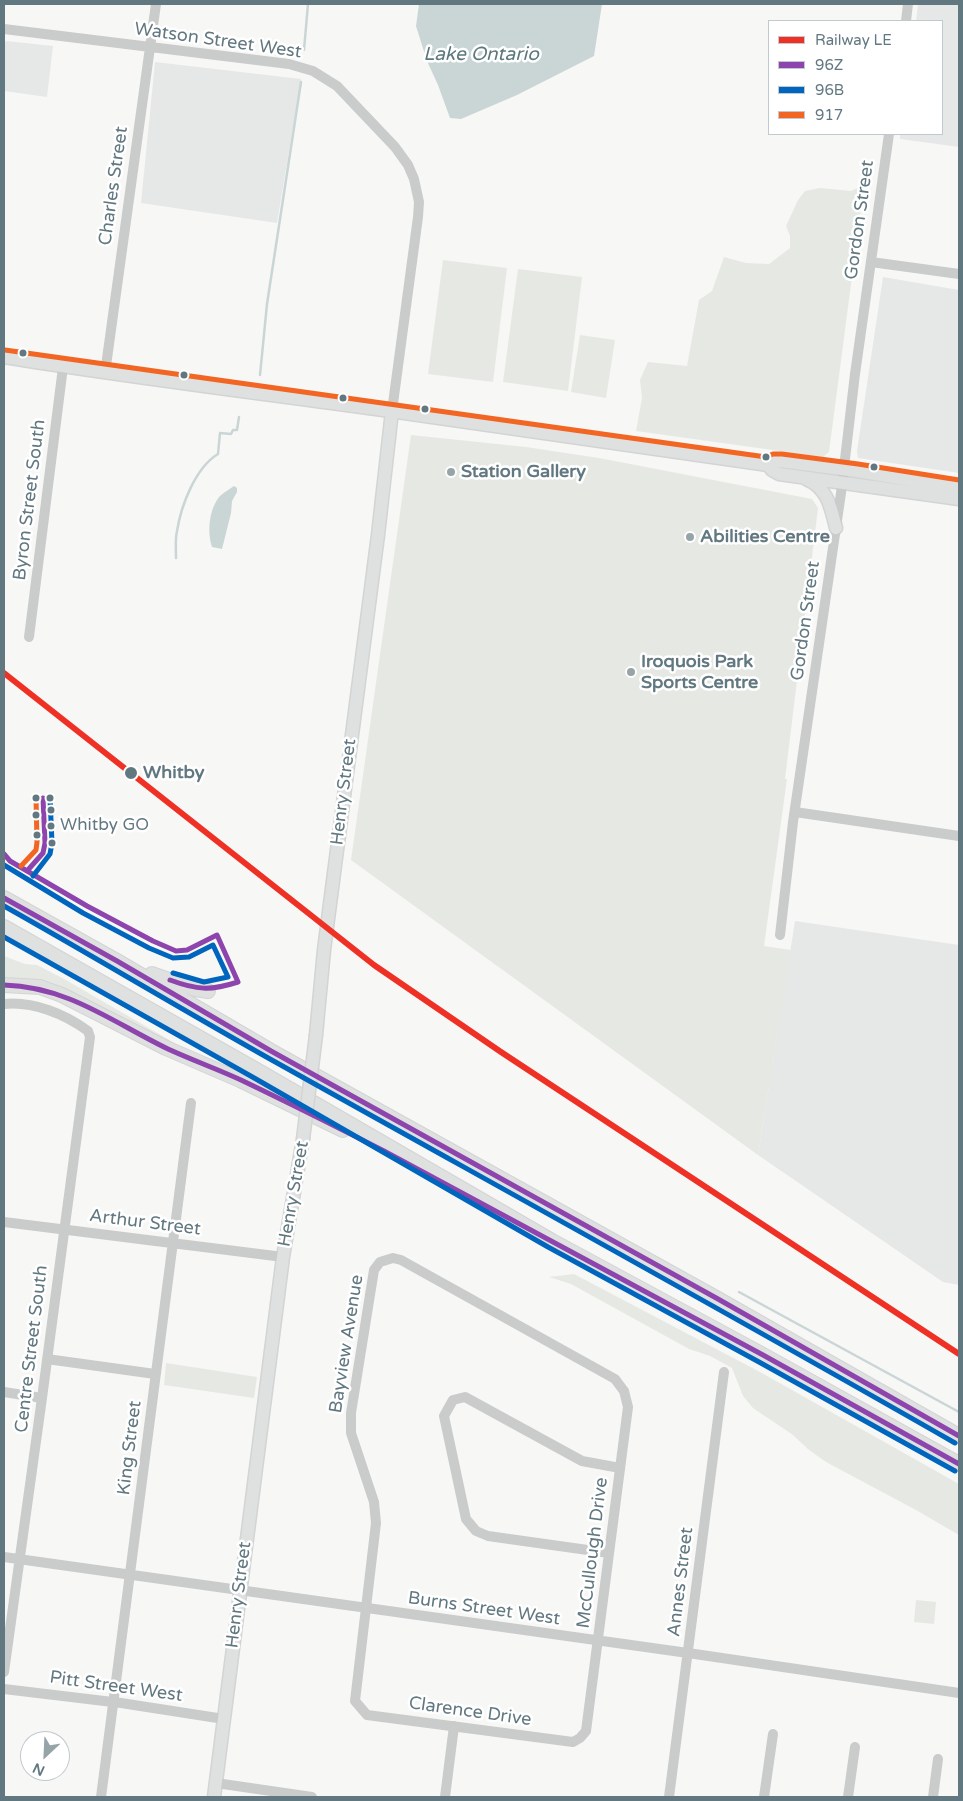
<!DOCTYPE html>
<html>
<head>
<meta charset="utf-8">
<style>
  body { margin:0 }
  #map { position:relative; width:963px; height:1801px; overflow:hidden; background:#f7f7f6; font-family:"Varela Round",sans-serif }
  canvas { display:block }
  .frame { position:absolute; inset:0; border:5px solid #627881; pointer-events:none }
  .legend { position:absolute; left:768px; top:20px; width:175px; height:115px; box-sizing:border-box; background:#fff; border:1px solid #c0c9cd; margin:0; padding:6px 9px; list-style:none; font-size:15px; color:#627881 }
  .legend li { display:flex; align-items:center; gap:10px; height:25px }
  .legend b { width:25px; border:1px solid #c0c9cd }
  .north { position:absolute; left:20px; top:1731px; width:50px; height:50px; box-sizing:border-box; background:#fff; border:1px solid #c0c9cd; border-radius:50%; rotate:205deg; font-size:14px; font-weight:700; line-height:20px; text-align:center; color:#627881 }
  .north::after { content:''; display:block; margin:auto; width:18px; height:22px; background:#96a4aa; clip-path:polygon(50% 0,100% 100%,50% 72%,0 100%) }
</style>
</head>
<body>
<div id="map">
<canvas width="963" height="1801"></canvas>
<div class="frame"></div>
<ul class="legend">
<li><b style="height:6px;background:#ee3124"></b>Railway LE</li>
<li><b style="height:6px;background:#8e44ad"></b>96Z</li>
<li><b style="height:6px;background:#0065bd"></b>96B</li>
<li><b style="height:6px;background:#f26522"></b>917</li>
</ul>
<div class="north">N</div>
</div>
<script>
const ctx = document.querySelector('canvas').getContext('2d');
ctx.lineJoin = 'round';
function fillPath(path, color) { ctx.fillStyle = color; ctx.fill(path, 'evenodd'); }
function stroke(path, color, width, dash) { ctx.strokeStyle = color; ctx.lineWidth = width; ctx.lineCap = dash ? 'butt' : 'round'; ctx.setLineDash(dash || []); ctx.stroke(path); }
function drawText(font, color, halo, rows, align = 'center') {
  ctx.font = font + ' "Varela Round",sans-serif'; ctx.lineWidth = 5; ctx.setLineDash([]); ctx.textBaseline = 'middle'; ctx.strokeStyle = halo; ctx.fillStyle = color; for (const [text, x, y, turn = 0] of rows) {
    ctx.save(); ctx.translate(x, y); ctx.rotate((+turn || 0) * Math.PI / 180); ctx.textAlign = isNaN(turn) ? turn : align; if (halo) ctx.strokeText(text, 0, 0); ctx.fillText(text, 0, 0); ctx.restore();
  }
}
const built = new Path2D(`
  M 918,4 L 959,4 L 959,147 L 900,139 L 900,134 L 942,134 L 942,21 L 916,21 Z
  M 6,41 L 53,46 L 47,97 L 4,91 L 4,44 Z
  M 155,62 L 301,79 L 277,223 L 141,203 Z
  M 883,277 L 959,290 L 959,473 L 858,458 L 857,451 Z
  M 795,921 L 959,945 L 959,1285 L 943,1282 L 758,1155 Z`);
const green = new Path2D(`
  M 864,185 L 829,452 L 823,457 L 636,431 L 642,398 L 640,380 L 648,362 L 687,366 L 699,300 L 712,291 L 724,257 L 746,263 L 769,264 L 790,248 L 790,236 L 786,226 L 798,200 L 805,191 L 820,188 L 851,191 Z
  M 443,260 L 507,268 L 493,382 L 428,374 Z
  M 518,269 L 582,277 L 568,391 L 503,382 Z
  M 580,335 L 615,340 L 606,398 L 571,392 Z
  M 411,435 L 526,447 L 599,458 L 812,499 L 818,508 L 785,779 L 787,779 L 764,946 L 791,950 L 758,1155 L 351,860 Z
  M 4,956 L 25,964 L 37,965 L 66,980 L 197,1056 L 47,982 L 30,979 L 4,978 Z
  M 574,1274 L 760,1372 L 959,1484 L 959,1535 L 916,1510 L 826,1462 L 809,1450 L 793,1435 L 753,1408 L 743,1396 L 732,1368 L 710,1356 L 689,1349 L 571,1284 L 549,1277 Z
  M 166,1363 L 257,1377 L 254,1398 L 164,1385 Z
  M 916,1600 L 936,1602 L 934,1624 L 914,1622 Z`);
const water = new Path2D(`
  M 419,4 L 602,4 L 594,56 L 517,95 L 461,119 L 450,118 L 438,85 L 427,61 L 416,26 Z
  M 234,486 L 237,488 L 237,492 L 232,501 L 231,513 L 222,549 L 212,547 C 207,531 209,509 220,496 C 224,492 230,489 234,486 Z`);
const stream = new Path2D(`
  M 304,50 L 308,4
  M 260,375 L 267,304 L 301,82
  M 176,558 C 176,550 175,540 177,531 C 181,506 195,468 218,454 L 220,433 L 231,434 L 233,430 L 237,430 L 239,417
  M 739,1292 L 959,1412`);
const minor = new Path2D(`
  M 906,21 L 908,4
  M 4,29 L 289,64 L 313,71 L 337,86 L 395,147 L 408,165 L 414,179 L 419,202 L 418,217 L 392,411
  M 871,262 L 959,274
  M 105,373 L 156,4
  M 29,637 L 63,367
  M 795,812 L 959,836
  M 780,935 L 793,822 L 841,493 L 855,374 L 889,134
  M 4,1004 C 33,1001 65,1014 88,1031 L 90,1037 L 42,1398 L 4,1672
  M 4,1222 L 283,1257
  M 393,1258 L 401,1260 L 615,1379 L 624,1391 L 628,1407 L 586,1731 L 580,1738 L 573,1742 L 367,1715 L 355,1701 L 376,1523 L 374,1502 L 351,1433 L 351,1413 L 374,1270 L 380,1262 Z
  M 47,1359 L 155,1374
  M 4,1392 L 42,1398
  M 609,1553 L 488,1536 L 476,1531 L 466,1519 L 444,1416 L 453,1400 L 465,1397 L 582,1461 L 620,1468
  M 4,1557 L 688,1653 L 959,1693
  M 4,1689 L 121,1703 L 224,1719
  M 216,1783 L 312,1797
  M 101,1797 L 191,1103
  M 445,1797 L 454,1726
  M 669,1797 L 724,1372
  M 764,1797 L 773,1734
  M 848,1797 L 855,1747
  M 933,1797 L 938,1759`);
const major = new Path2D(`
  M 4,357 C 128,377 252,392 376,409 C 507,427 637,447 768,465 L 774,461 L 781,461 L 857,471 L 959,488
  M 768,465 L 772,470 L 779,474 L 959,499
  M 806,479 C 828,488 831,508 836,528
  M 316,1035 L 324,950 L 378,535 L 392,411
  M 214,1797 L 283,1257 L 303,1139`);
const highway = new Path2D(`
  M 4,898 L 117,961 L 271,1051 L 718,1299 L 959,1436
  M 4,927 L 260,1072 L 552,1241 L 763,1355 L 959,1464
  M 152,974 L 195,989 L 208,991
  M 4,985 L 40,987 L 62,995 L 166,1048 L 240,1080 L 343,1130`);
const majorBridge = new Path2D(`
  M 303,1139 L 316,1035`);
const bus1 = new Path2D(`
  M 4,854 L 10,861 L 87,906 L 153,941 L 176,951 L 187,950 L 217,935 L 238,982 C 210,991 197,990 170,980
  M 27,871 L 43,853 L 45,843 L 43,798
  M 4,898 L 117,961 L 271,1051 L 718,1299 L 959,1436
  M 4,985 C 69,987 112,1022 168,1049 C 192,1060 217,1069 241,1080 C 289,1103 337,1127 384,1151 L 763,1355 L 959,1464`);
const bus2 = new Path2D(`
  M 4,865 L 83,913 L 149,948 L 173,958 L 189,957 L 213,945 L 228,977 L 204,982 L 173,973
  M 33,876 L 50,854 L 52,843 L 50,798
  M 4,906 C 93,956 181,1009 270,1059 C 499,1187 728,1313 955,1443
  M 4,937 L 256,1079 L 548,1247 L 759,1362 L 955,1471`);
const bus3 = new Path2D(`
  M 5,350 L 766,457 L 773,454 L 782,454 L 858,464 L 959,480
  M 21,866 L 36,850 L 37,842 L 36,798`);
const rail1 = new Path2D(`
  M 4,673 L 374,965 L 501,1052 L 959,1354`);
const markers = [
  [23,353,4.5,"#627881"],
  [184,375,4.5,"#627881"],
  [343,398,4.5,"#627881"],
  [425,409,4.5,"#627881"],
  [766,457,4.5,"#627881"],
  [874,467,4.5,"#627881"],
  [451,472,5,"#96a4aa"],
  [690,537,5,"#96a4aa"],
  [631,672,5,"#96a4aa"],
  [131,773,7,"#627881"],
  [36,798,4.5,"#627881"],
  [50,798,4.5,"#627881"],
  [51,810,4.5,"#627881"],
  [36,815,4.5,"#627881"],
  [51,826,4.5,"#627881"],
  [37,835,4.5,"#627881"],
  [52,843,4.5,"#627881"]
];
const busNames = [
  ["Whitby GO",60,826]
];
const streetNames = [
  ["Watson Street West",218,41,8],
  ["Charles Street",114,186,-82],
  ["Gordon Street",860,220,-82],
  ["Byron Street South",30,500,-83],
  ["Gordon Street",806,621,-82],
  ["Henry Street",344,792,-83],
  ["Henry Street",294,1194,-80],
  ["Arthur Street",145,1223,7],
  ["Bayview Avenue",347,1344,-81],
  ["Centre Street South",32,1349,-83],
  ["King Street",130,1448,-83],
  ["McCullough Drive",593,1553,-83],
  ["Annes Street",681,1582,-83],
  ["Henry Street",239,1595,-83],
  ["Burns Street West",484,1609,8],
  ["Pitt Street West",116,1687,8],
  ["Clarence Drive",470,1712,8]
];
const poiNames = [
  ["Station Gallery",461,472],
  ["Abilities Centre",700,537],
  ["Iroquois Park",641,662],
  ["Sports Centre",641,683]
];
const stopNames = [
  ["Whitby",143,773]
];
const waterNames = [
  ["Lake Ontario",481,55]
];
fillPath(built, '#e6e8e7');
fillPath(green, '#e6e9e3');
fillPath(water, '#cad5d6');
stroke(stream, '#cad5d6', 2.5);
stroke(major, '#d3d4d4', 15);
stroke(highway, '#d3d4d4', 16);
stroke(minor, '#cacccc', 10);
stroke(major, '#dfe0e0', 12);
stroke(highway, '#dfe0e0', 14);
stroke(majorBridge, '#d3d4d4', 15, []);
stroke(majorBridge, '#dfe0e0', 12);
stroke(bus1, '#8e44ad', 5);
stroke(bus2, '#0065bd', 5);
stroke(bus3, '#f26522', 5);
stroke(rail1, '#ee3124', 6);
for (const [x, y, r, color] of markers) { const dot = new Path2D(); dot.arc(x, y, r, 0, 2 * Math.PI); ctx.fillStyle = color; ctx.fill(dot); stroke(dot, '#fff', 2); }
drawText('17px', '#627881', '#fff', busNames, 'left');
drawText('18px', '#627881', '#fff', streetNames);
drawText('bold 18px', '#627881', '#fff', poiNames, 'left');
drawText('bold 18px', '#627881', '#fff', stopNames, 'left');
drawText('italic 19px', '#5d787c', '#fff', waterNames);
</script>
</body>
</html>
